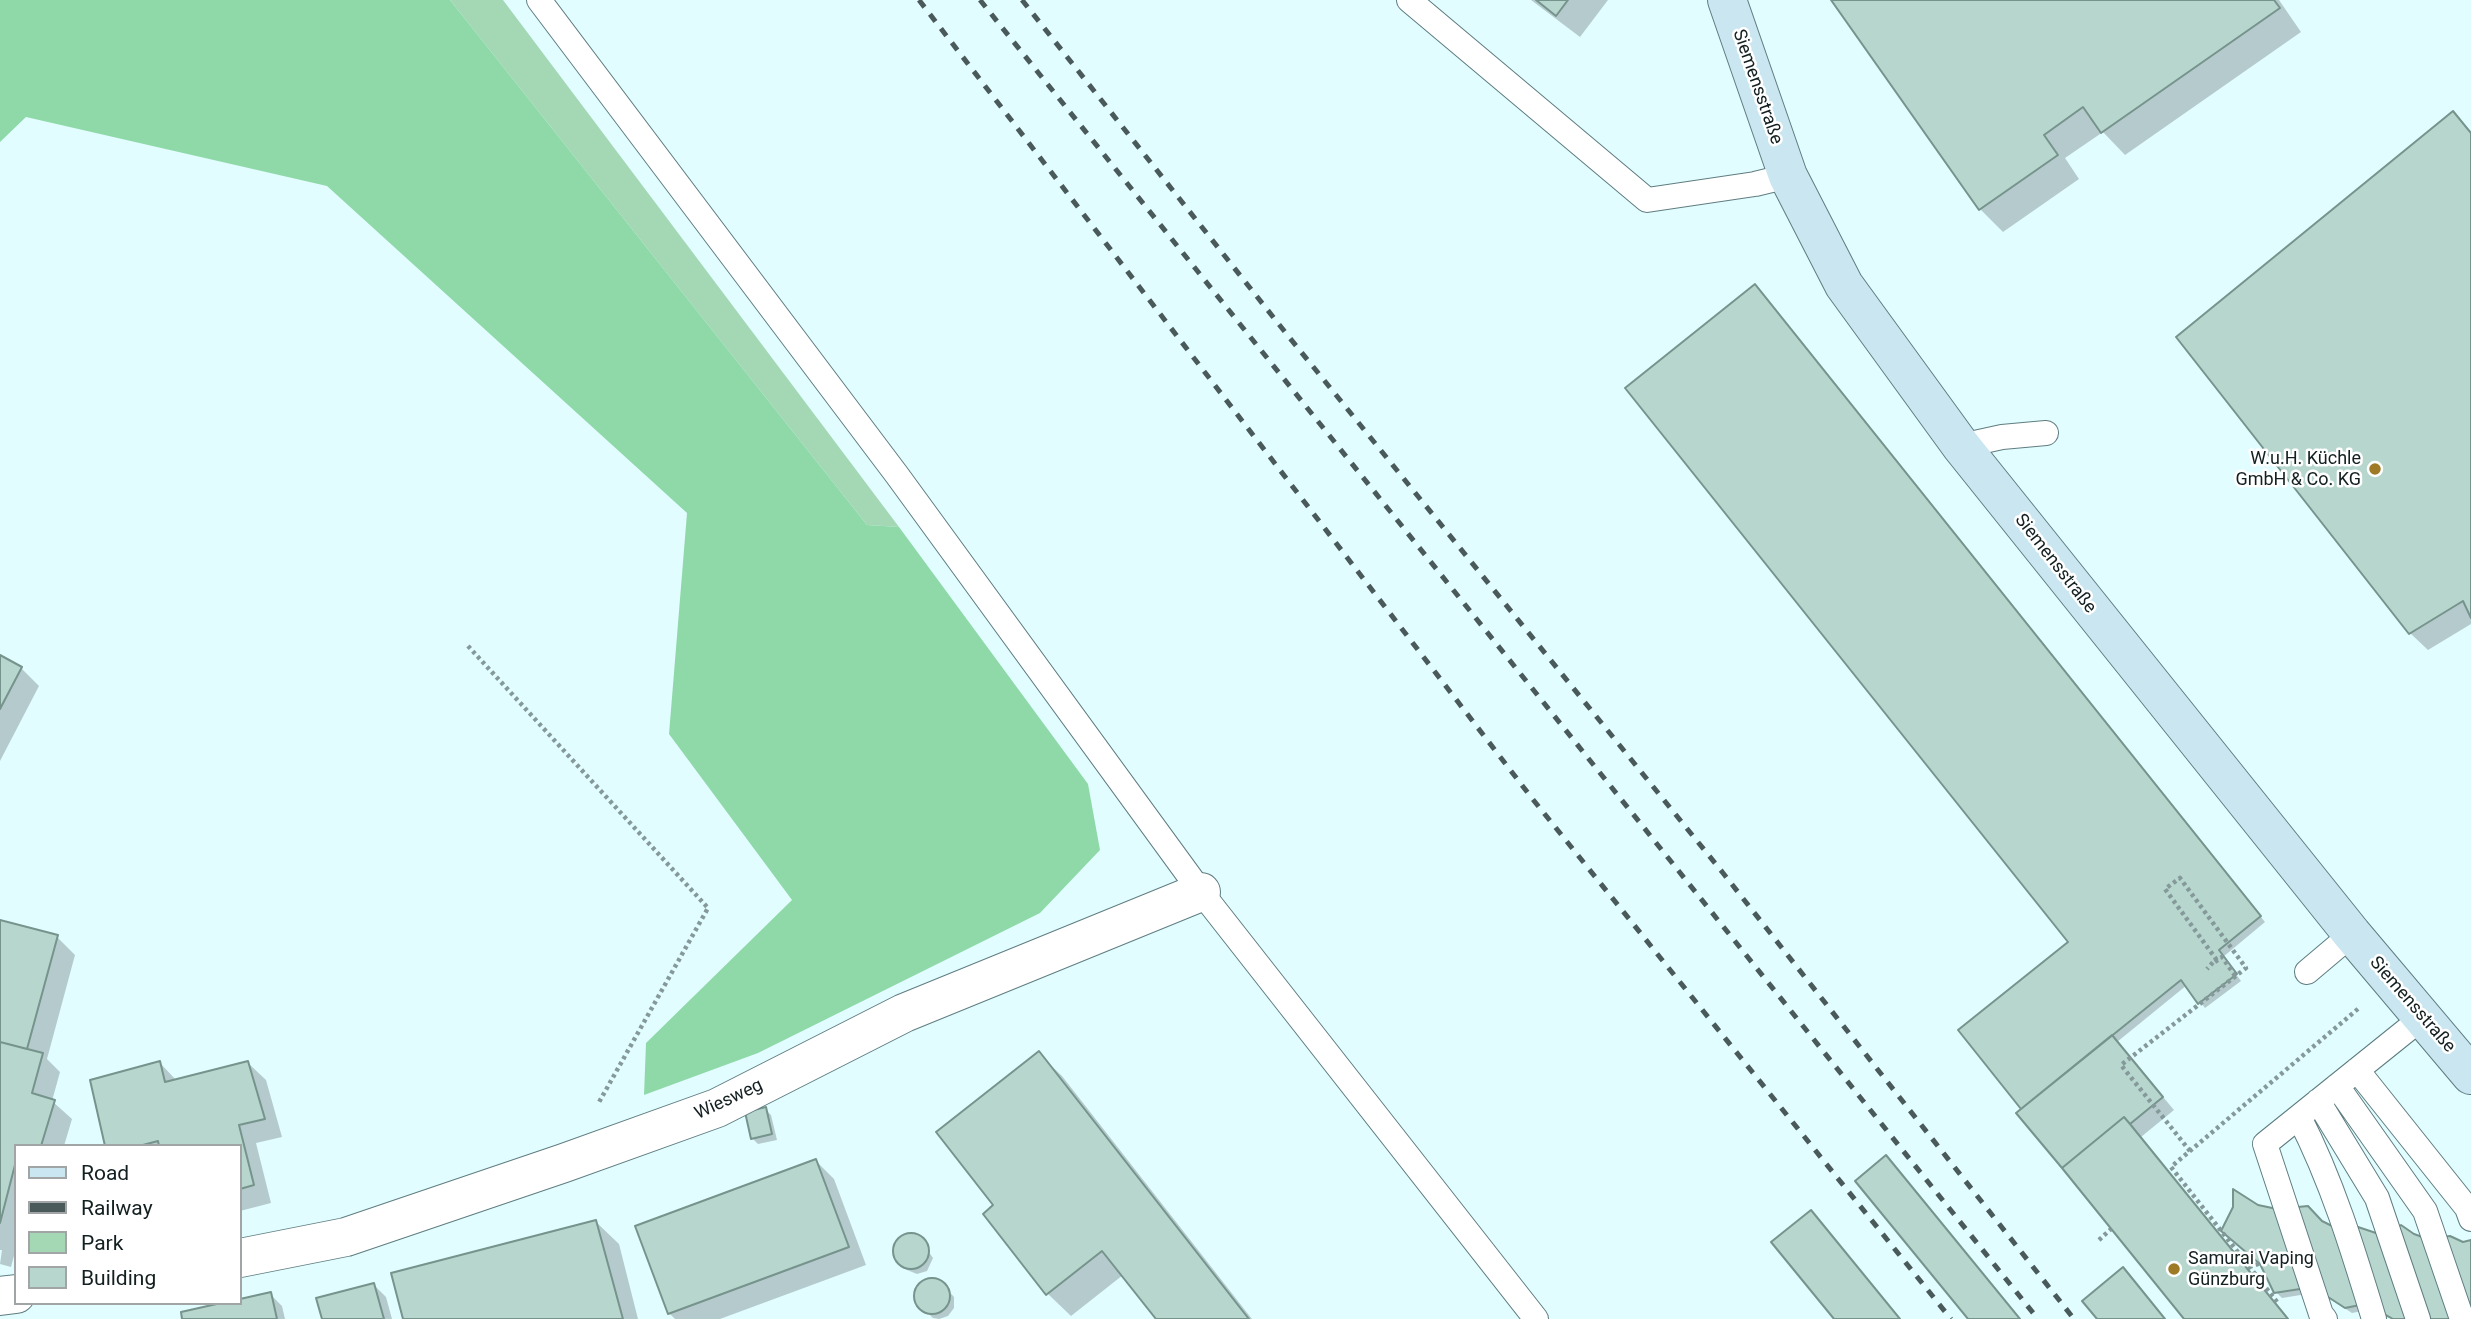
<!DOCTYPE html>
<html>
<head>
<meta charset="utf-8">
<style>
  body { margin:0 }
  #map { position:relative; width:2471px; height:1319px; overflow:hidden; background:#e2fdff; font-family:Roboto,sans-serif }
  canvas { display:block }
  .legend { position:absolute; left:14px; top:1144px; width:228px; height:161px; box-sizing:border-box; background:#fff; border:2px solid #a1a5a6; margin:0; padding:9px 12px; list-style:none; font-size:21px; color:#131f20 }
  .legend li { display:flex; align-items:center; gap:14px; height:35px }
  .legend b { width:35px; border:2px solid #a1a5a6 }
</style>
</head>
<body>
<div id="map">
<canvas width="2471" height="1319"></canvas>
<ul class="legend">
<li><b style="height:9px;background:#cae6f1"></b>Road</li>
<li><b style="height:9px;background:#4a5a5b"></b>Railway</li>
<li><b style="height:19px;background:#a4d8b5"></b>Park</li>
<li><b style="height:19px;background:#b6d6ce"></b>Building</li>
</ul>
</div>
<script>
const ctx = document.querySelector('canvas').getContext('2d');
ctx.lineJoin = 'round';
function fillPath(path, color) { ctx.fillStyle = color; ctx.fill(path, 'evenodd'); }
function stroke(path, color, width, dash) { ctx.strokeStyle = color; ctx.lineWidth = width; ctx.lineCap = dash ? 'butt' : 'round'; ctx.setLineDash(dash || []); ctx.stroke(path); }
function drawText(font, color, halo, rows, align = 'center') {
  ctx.font = font + ' Roboto,sans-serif'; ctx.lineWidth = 5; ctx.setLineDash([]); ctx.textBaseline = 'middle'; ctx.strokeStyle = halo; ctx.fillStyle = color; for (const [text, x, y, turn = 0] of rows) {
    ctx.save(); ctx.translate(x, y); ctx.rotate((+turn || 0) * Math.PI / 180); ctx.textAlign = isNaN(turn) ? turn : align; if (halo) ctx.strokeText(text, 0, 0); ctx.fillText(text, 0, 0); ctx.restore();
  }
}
const green = new Path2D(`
  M 450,0 L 503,0 L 899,527 L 867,525 Z`);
const forest = new Path2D(`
  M 0,0 L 450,0 L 867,525 L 899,527 L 1088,784 L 1100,850 L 1040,913 L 758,1053 L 644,1095 L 646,1043 L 792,900 L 669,734 L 687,513 L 327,186 L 26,117 L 0,142 Z`);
const shadow = new Path2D(`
  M 1531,0 L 1608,0 L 1580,37 Z
  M 1833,0 L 2279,0 L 2301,32 L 2125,155 L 2103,132 L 2065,158 L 2079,179 L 2003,232 L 1980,209 Z
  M 2453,114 L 2471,131 L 2471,624 L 2428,650 L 2410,633 Z
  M 1761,292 L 2265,922 L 2223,957 L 2241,981 L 2205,1008 L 2187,985 L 2117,1042 L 2174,1110 L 2141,1137 L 2289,1319 L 2186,1319 L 2024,1109 L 2070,942 Z
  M 0,657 L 21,668 L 39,686 L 0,761 Z
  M 0,922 L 57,937 L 75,955 L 47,1059 L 60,1072 L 52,1101 L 72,1119 L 64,1146 L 16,1146 L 16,1248 L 11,1267 L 0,1264 L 2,1250 L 0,1250 Z
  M 1039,1054 L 1062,1076 L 1252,1319 L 1158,1319 L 1123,1275 L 1071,1316 L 1048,1294 L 985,1214 L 996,1206 Z
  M 160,1063 L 177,1081 L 248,1063 L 266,1080 L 282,1137 L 256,1143 L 271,1203 L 240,1211 L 240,1146 L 107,1146 Z
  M 765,1109 L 771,1115 L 777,1140 L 758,1144 L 753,1139 Z
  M 816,1161 L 834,1179 L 866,1265 L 720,1319 L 675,1319 L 669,1313 Z
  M 2257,1206 L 2321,1222 L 2336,1230 L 2376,1235 L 2414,1236 L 2463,1243 L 2471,1241 L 2471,1319 L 2392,1319 L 2367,1310 L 2352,1313 L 2332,1300 L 2307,1294 L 2282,1298 L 2276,1292 Z
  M 596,1222 L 619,1244 L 638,1319 L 405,1319 Z
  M 909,1235 L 918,1237 L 933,1258 L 927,1271 L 917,1274 L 907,1270 L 897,1260 L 895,1250 L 899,1240 Z
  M 935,1280 L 944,1286 L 954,1297 L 954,1308 L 948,1316 L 939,1319 L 933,1318 L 919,1305 L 916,1294 L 925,1282 Z
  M 374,1285 L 386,1297 L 392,1319 L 323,1319 Z
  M 270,1294 L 282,1306 L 285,1319 L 184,1319 L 240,1303 L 240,1301 Z`);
const building = new Path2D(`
  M 1536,0 L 1568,0 L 1556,16 Z
  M 1831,0 L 2274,0 L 2280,8 L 2101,133 L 2083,107 L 2044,135 L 2058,155 L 1979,210 Z
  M 2453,111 L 2471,133 L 2471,618 L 2463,601 L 2409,634 L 2176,337 Z
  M 1755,284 L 2261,916 L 2219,950 L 2237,974 L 2198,1004 L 2181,980 L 2021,1109 L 1958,1030 L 2068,942 L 1625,388 Z
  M 0,655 L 22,667 L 0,709 Z
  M 0,920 L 58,935 L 27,1049 L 0,1042 Z
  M 2112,1035 L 2163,1097 L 2130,1124 L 2124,1117 L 2062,1168 L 2016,1113 Z
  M 0,1042 L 43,1053 L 32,1093 L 55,1100 L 41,1146 L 16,1146 L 16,1161 L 0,1223 Z
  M 1039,1051 L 1249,1319 L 1156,1319 L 1102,1251 L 1046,1295 L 983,1214 L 993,1205 L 936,1132 Z
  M 160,1061 L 165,1082 L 248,1061 L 265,1119 L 239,1125 L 254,1185 L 240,1189 L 240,1146 L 159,1146 L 158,1141 L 139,1146 L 105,1146 L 90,1080 Z
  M 766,1107 L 772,1134 L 751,1139 L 745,1112 Z
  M 2124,1117 L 2130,1124 L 2288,1319 L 2184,1319 L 2062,1168 Z
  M 1886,1155 L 2020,1319 L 1968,1319 L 1855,1181 Z
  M 816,1159 L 849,1247 L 668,1314 L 635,1226 Z
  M 2233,1189 L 2258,1205 L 2277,1209 L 2308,1206 L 2322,1221 L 2336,1228 L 2358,1227 L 2376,1233 L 2392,1230 L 2401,1225 L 2414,1234 L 2428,1239 L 2450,1236 L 2463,1242 L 2471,1240 L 2471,1319 L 2393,1319 L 2377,1310 L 2360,1305 L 2345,1308 L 2325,1295 L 2300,1289 L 2274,1293 L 2260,1264 L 2221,1231 L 2233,1207 Z
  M 1811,1210 L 1900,1319 L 1834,1319 L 1771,1242 Z
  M 596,1220 L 623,1319 L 403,1319 L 391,1273 Z
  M893 1251a18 18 0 1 1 36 0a18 18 0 1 1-36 0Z
  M 2123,1267 L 2165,1319 L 2097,1319 L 2082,1301 Z
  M914 1296a18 18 0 1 1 36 0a18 18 0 1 1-36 0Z
  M 374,1283 L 384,1319 L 322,1319 L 316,1298 Z
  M 271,1292 L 277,1319 L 182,1319 L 181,1312 L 221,1303 L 240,1303 L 240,1299 Z`);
const path = new Path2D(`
  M 468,646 L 708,908 L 598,1104
  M 2215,962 L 2222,957 L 2236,977
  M 2190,1151 L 2121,1065 L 2246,968 L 2180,878 L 2165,889 L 2216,959 L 2207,969
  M 2099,1240 L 2111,1229
  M 2249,1267 L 2267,1261
  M 2277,1302 L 2171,1167 L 2359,1008`);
const service = new Path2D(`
  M 539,0 L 897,475 L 1201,892 L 1536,1319
  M 1409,0 L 1647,200 L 1755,184 L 1788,176
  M 1961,446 L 2002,437 L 2046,433
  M 2307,972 L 2352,934
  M 2357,1070 L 2467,1208 L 2471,1219
  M 2337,1086 L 2425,1211 L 2462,1319
  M 2318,1101 L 2377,1198 L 2418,1319
  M 2299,1117 C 2332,1181 2353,1250 2374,1319
  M 2325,1319 L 2321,1314 L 2265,1144 L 2423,1017`);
const minor = new Path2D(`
  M 240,1258 L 346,1237 L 564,1163 L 717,1108 L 904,1013 L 1201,892
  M 0,1296 L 16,1294`);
const secondary = new Path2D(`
  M 1727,0 L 1788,176 L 1844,285 L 1961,446 L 2352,934 L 2471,1075`);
const rail = new Path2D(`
  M 919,0 L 1531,797 L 1951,1319
  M 980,0 L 2038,1319
  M 1022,0 L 1285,332 L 1723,873 L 2074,1319`);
const markers = [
  [2375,469,7,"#9e7a26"],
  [2174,1269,7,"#9e7a26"]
];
const streetNames = [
  ["Siemensstraße",1757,87,71],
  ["Siemensstraße",2055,564,52],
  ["Siemensstraße",2412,1005,49],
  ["Wiesweg",729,1100,-25]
];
const poiNames = [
  ["W.u.H. Küchle",2361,459],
  ["GmbH & Co. KG",2361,480],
  ["Samurai Vaping",2188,1259,"left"],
  ["Günzburg",2188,1280,"left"]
];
fillPath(green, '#a4d8b5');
fillPath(forest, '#8fd9a9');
fillPath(shadow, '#0003');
fillPath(building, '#b6d6ce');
stroke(building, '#76938c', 2);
stroke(service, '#5f7d80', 26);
stroke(minor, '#5f7d80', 40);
stroke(secondary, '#5f7d80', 40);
stroke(path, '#85999a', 4.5, [3.5, 3.5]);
stroke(service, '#fff', 24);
stroke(minor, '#fff', 38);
stroke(secondary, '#cae6f1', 38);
stroke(rail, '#4a5a5b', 5, [9, 9]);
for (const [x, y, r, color] of markers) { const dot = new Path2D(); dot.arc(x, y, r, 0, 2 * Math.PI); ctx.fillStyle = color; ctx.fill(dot); stroke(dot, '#fff', 2.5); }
drawText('18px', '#131f20', '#fff', streetNames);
drawText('18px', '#131f20', '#fff', poiNames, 'right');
</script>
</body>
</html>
